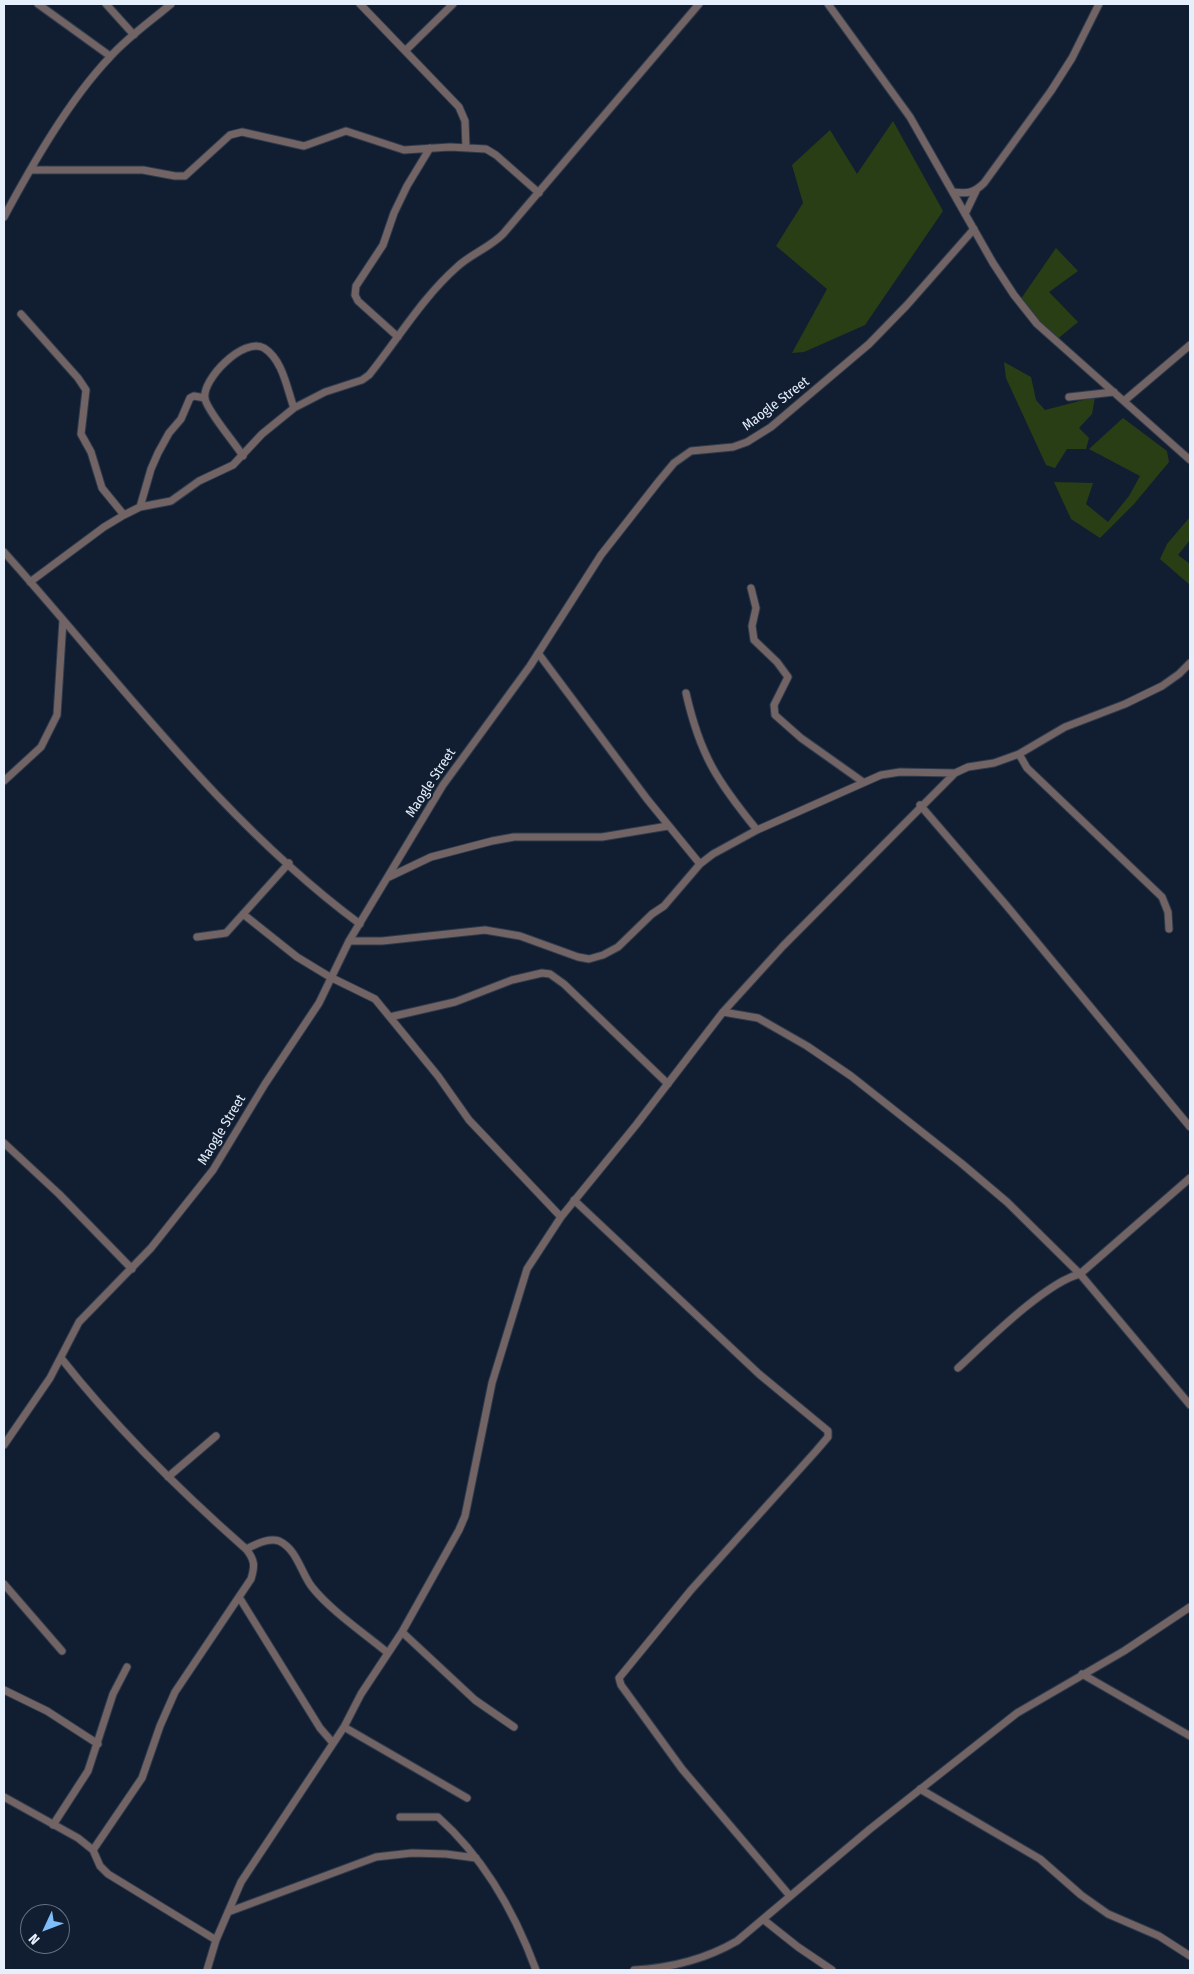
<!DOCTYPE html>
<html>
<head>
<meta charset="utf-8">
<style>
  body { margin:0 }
  #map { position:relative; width:1194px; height:1974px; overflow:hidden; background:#111e31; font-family:"Fira Sans Condensed",sans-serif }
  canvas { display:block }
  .frame { position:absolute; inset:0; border:5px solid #e6effc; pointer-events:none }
  .north { position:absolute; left:20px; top:1904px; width:50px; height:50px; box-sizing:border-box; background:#111e31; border:1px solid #667282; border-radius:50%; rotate:227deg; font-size:14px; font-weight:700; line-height:20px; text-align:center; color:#e6effc }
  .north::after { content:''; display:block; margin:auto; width:18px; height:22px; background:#7ebdf9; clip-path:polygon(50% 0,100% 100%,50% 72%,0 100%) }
</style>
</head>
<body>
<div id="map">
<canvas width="1194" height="1974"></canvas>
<div class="frame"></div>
<div class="north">N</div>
</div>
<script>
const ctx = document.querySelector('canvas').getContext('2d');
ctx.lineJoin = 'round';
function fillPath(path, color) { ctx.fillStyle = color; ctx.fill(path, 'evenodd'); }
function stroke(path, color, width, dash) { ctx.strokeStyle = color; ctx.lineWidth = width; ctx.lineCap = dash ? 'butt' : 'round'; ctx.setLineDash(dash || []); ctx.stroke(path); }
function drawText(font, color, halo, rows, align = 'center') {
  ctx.font = font + ' "Fira Sans Condensed",sans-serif'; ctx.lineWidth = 4; ctx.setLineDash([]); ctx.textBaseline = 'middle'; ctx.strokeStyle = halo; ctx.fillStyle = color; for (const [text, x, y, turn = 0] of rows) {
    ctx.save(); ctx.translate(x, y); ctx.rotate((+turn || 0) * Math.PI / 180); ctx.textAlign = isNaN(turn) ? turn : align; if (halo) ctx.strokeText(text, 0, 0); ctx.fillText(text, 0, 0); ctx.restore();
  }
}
const green = new Path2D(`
  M 893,121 L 943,211 L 865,325 L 804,352 L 792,353 L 827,289 L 776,246 L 803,203 L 792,165 L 830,130 L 857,174 Z
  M 1056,248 L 1078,271 L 1049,292 L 1078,322 L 1055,341 L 1018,303 Z
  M 1004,362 L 1031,377 L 1036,400 L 1045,410 L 1095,397 L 1092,414 L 1079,428 L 1089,438 L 1086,449 L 1067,449 L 1055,468 L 1046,465 L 1006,378 Z
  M 1123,418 L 1167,451 L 1169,462 L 1134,504 L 1100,538 L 1071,519 L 1054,482 L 1093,483 L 1086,504 L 1108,522 L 1129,496 L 1140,476 L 1089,449 Z
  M 1190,517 L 1190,540 L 1178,555 L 1190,564 L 1190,585 L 1160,559 L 1167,544 Z`);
const street = new Path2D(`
  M 38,4 L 110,56
  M 106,4 L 134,35
  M 360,4 L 459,107 L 465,121 L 466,148
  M 828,4 L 910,117 L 993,263 L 1014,295 L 1037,324 L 1190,460
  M 406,50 L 453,4
  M 31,170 L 143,170 L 175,176 L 185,176 L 230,135 L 242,132 L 304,146 L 346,131 L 404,150 L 450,147 L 486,149 L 496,155 L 539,193
  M 953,192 C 967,194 974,193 984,183 L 1051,91 L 1072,58 L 1099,4
  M 965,214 L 976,191
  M 4,217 C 32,165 69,100 110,57 C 128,37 151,21 171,4
  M 21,314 L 78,378 L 86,390 L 81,434 L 91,452 L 102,488 L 124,515
  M 398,337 L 358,301 L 355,295 L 356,286 L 383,245 L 394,213 L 407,186 L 430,148
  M 1069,397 L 1114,392
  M 1124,401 L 1190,345
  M 243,456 C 235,443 208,412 205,399 C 201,380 244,336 264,348 C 283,360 287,389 294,408
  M 140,507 L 151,469 L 158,453 L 169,433 L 181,419 L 190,398 L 194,396 L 205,398
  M 4,552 C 118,679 221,821 360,924
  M 30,582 L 104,527 L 124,515 L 140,507 L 171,501 L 199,481 L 233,465 L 262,434 L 294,408 L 325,392 L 362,380 L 369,375 C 398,339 422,298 457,267 C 471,254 489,248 503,234 L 699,4
  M 751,588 L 756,608 L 752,626 L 754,640 L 777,662 L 788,677 L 774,705 L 775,715 L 801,738 L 863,782
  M 538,653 L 647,799 L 700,864
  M 686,693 C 700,755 717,781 757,830
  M 1019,754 L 1027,768 L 1162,897 L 1168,912 L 1169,929
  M 4,781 L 41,747 L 57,715 L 63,620
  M 920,805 L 1006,905 L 1190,1127
  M 389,877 L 431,857 L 492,841 L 514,837 L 602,837 L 668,826
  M 243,914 L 297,957 L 330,977 L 375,999 L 438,1076 L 469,1120 L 561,1217
  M 197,937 L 226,933 L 289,863
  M 349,941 L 382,941 L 485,930 L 520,936 L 578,957 L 589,959 L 603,955 L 618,947 L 652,914 L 664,906 L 700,864 L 713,854 L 757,830 L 881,775 L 900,772 L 955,773
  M 723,1012 L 758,1018 L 807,1046 L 851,1076 L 961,1163 L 1007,1202 L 1080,1274 L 1190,1405
  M 390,1017 L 455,1002 L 512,980 L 542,973 L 550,974 L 564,984 L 668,1084
  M 4,1143 L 59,1194 L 132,1269
  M 574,1200 L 759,1374 L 828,1431 L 828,1437 L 816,1451 L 691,1590 L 619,1678 L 621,1685 L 682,1769 L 790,1896
  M 61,1358 C 116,1428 179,1490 246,1549 C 255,1560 255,1566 251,1579 L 175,1692 L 160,1726 L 142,1778 L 93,1850
  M 958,1368 C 985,1343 1046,1282 1080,1274 L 1190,1178
  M 4,1445 L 50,1378 L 79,1322 L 151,1248 L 213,1170 L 265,1084 L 319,1003 L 349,941 L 443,785 L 530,666 L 601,555 L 659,481 L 674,463 L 691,451 L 733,447 L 747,442 L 771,427 L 869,344 L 907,305 L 974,229
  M 168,1477 L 216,1436
  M 246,1549 C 255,1545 269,1537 279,1541 C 297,1549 301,1573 312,1587 C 330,1610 365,1634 388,1653
  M 4,1584 L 62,1651
  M 239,1597 L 320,1728 L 333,1743
  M 402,1632 L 475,1700 L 514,1727
  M 1082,1674 L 1190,1736
  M 4,1690 L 47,1711 L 98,1744
  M 344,1727 L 467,1798
  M 920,1789 L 1040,1859 L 1081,1895 L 1108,1914 L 1159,1936 L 1190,1956
  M 4,1797 L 78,1838 L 93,1850 L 100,1866 L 108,1874 L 216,1940
  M 400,1817 L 438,1817 C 484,1858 515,1913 536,1970
  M 53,1825 L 88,1771 L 113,1694 L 127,1667
  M 228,1912 L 376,1857 L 412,1853 L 446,1854 L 476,1858
  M 764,1920 L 798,1947 L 832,1970
  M 207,1970 L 216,1940 L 241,1882 L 344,1727 L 361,1694 L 402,1632 L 459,1530 L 465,1516 L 492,1383 L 527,1269 L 561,1217 L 636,1125 L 723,1012 L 783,946 L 955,773 L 968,767 L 994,763 L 1019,754 L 1065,727 L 1125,704 L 1162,686 L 1179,674 L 1190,663
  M 634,1970 C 670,1968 706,1959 737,1941 L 870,1829 L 1017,1713 L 1124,1651 L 1190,1607`);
const streetNames = [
  ["Maogle Street",776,404,-37],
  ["Maogle Street",431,783,-57],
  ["Maogle Street",222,1130,-59]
];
fillPath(green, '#2a3e15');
stroke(street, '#2f3b4d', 9);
stroke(street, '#726464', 7);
drawText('14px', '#e6effc', '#111e31', streetNames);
</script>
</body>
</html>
